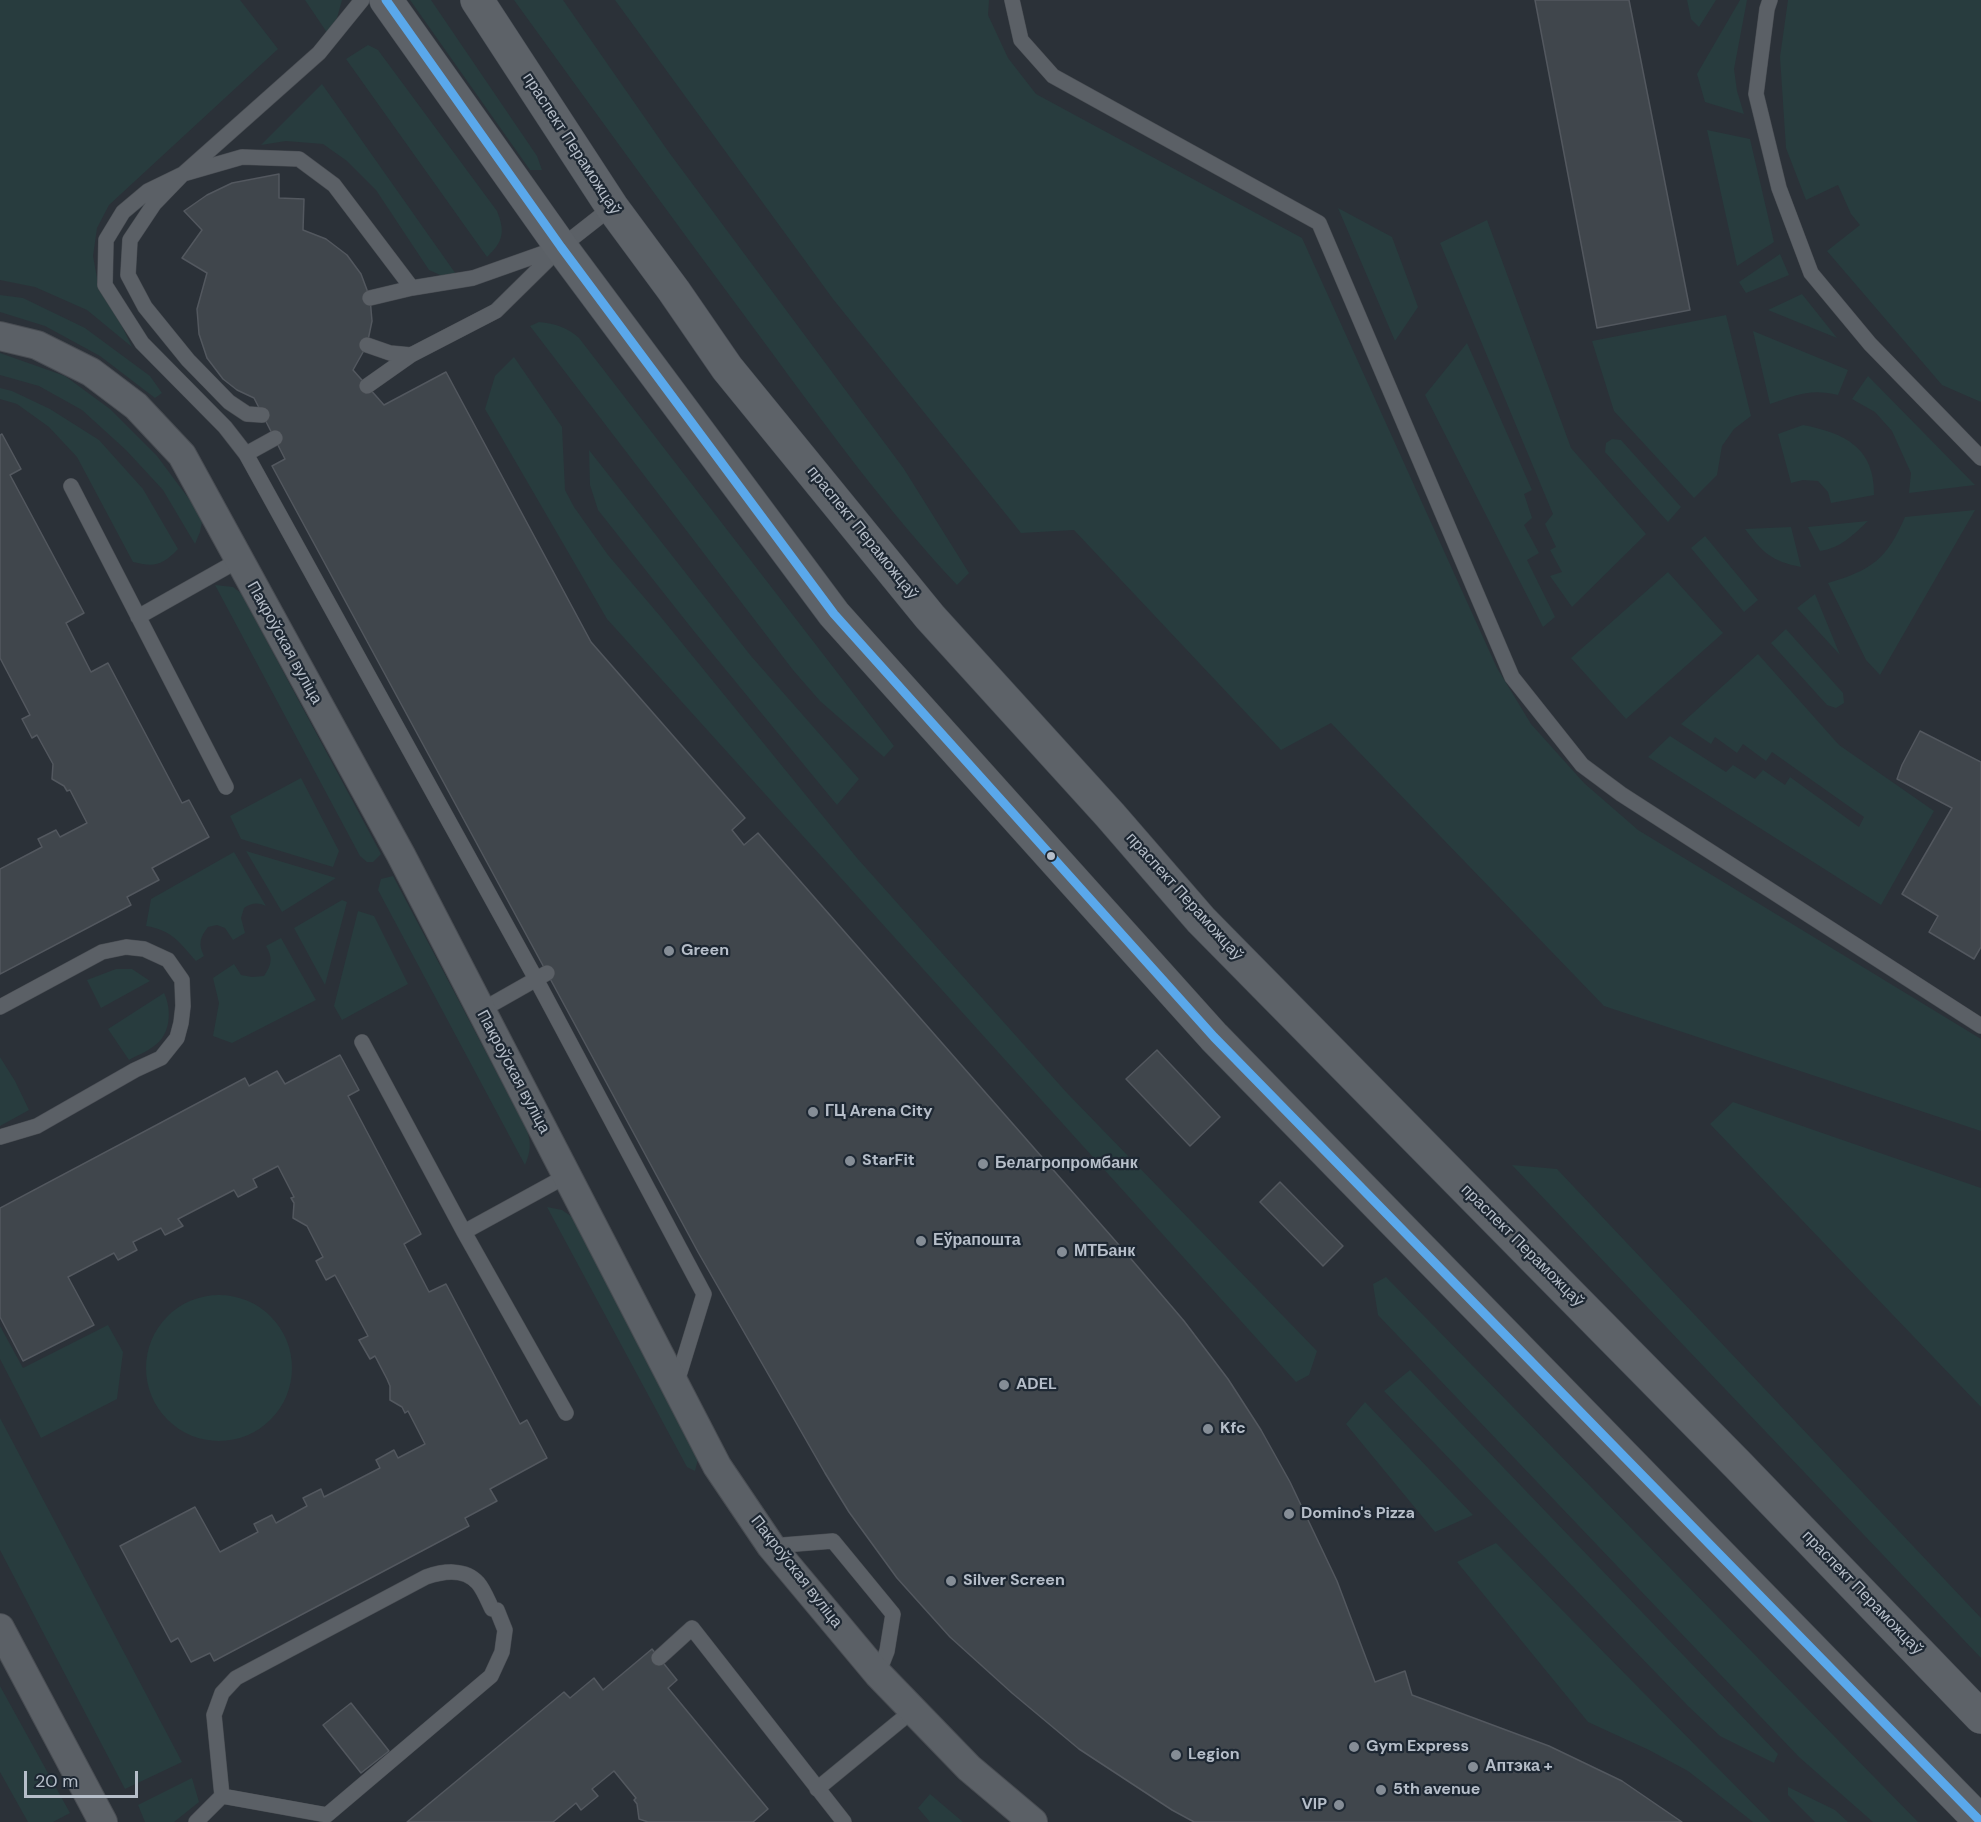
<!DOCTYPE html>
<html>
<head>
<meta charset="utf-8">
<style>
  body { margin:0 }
  #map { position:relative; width:1981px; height:1822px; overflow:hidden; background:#2b3138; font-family:"DM Sans",sans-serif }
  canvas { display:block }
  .scale { position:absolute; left:24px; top:1771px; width:114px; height:27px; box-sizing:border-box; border:3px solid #b6bec9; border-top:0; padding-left:8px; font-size:18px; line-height:21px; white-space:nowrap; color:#b6bec9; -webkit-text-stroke:4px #1e2833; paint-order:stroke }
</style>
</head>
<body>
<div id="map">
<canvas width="1981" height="1822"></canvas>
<div class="scale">20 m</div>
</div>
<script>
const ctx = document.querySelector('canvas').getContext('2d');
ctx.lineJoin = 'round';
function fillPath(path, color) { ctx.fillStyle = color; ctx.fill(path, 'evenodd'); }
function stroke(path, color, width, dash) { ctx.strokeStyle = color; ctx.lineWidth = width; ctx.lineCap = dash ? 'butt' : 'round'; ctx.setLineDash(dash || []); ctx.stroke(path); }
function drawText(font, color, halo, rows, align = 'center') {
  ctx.font = font + ' "DM Sans",sans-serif'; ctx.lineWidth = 4.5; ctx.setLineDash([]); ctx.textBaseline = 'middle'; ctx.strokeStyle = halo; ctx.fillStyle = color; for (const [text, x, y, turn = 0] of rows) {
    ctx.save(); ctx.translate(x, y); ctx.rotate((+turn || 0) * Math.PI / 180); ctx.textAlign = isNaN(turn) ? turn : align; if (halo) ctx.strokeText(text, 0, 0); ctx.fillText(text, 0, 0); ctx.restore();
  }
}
const green = new Path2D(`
  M 0,0 L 240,0 L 278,49 L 109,205 L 97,228 L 93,256 L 99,289 L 117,316 L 132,347 L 87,310 L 35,287 L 0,280 Z
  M 305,0 L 342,0 L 337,18 L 328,34 Z
  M 410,0 L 431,0 L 537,156 L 542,170 L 530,170 Z
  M 514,0 L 563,0 L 668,151 L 904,469 L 969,573 L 957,585 C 886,509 825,425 764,342 C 680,229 597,115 514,0 Z
  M 615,0 L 989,0 L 988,15 L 1008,58 L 1036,94 L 1302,238 L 1497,668 L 1531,724 L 1584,783 L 1638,830 L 1981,1039 L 1981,1131 L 1604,1006 L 1331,723 L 1281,750 L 1074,530 L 1021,533 L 833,299 Z
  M 1687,0 L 1716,0 L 1699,27 L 1691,19 Z
  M 1740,0 L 1747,0 L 1734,69 L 1737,91 L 1744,114 L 1705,102 L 1697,74 Z
  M 1788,0 L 1981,0 L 1981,402 L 1942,385 L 1827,251 L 1860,225 L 1851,214 L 1838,185 L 1806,200 L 1786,148 L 1780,57 Z
  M 368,45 L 378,50 L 497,211 C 505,231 504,241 487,257 L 346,59 Z
  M 322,84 L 458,277 L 447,278 L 429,270 L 376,190 L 347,161 L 323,144 L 286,141 L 261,145 Z
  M 1707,130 L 1750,139 L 1774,242 L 1737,266 Z
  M 1338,208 L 1392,237 L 1418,307 L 1395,341 Z
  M 1487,220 L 1571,448 L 1646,534 L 1572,607 L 1550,576 L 1562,572 L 1550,550 L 1556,547 L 1545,524 L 1553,514 L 1440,243 Z
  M 1780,254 L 1789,275 L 1746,293 L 1739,282 Z
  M 1802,294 L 1837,338 L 1768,310 Z
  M 0,295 L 23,298 L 85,328 L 150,376 L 162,393 L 155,398 L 100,356 L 45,326 L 0,312 Z
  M 1726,315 L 1751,416 L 1734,429 L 1722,446 L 1717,475 L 1694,498 L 1614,411 L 1592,341 Z
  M 539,322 C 556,324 567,327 579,338 L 894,746 L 884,757 L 820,701 L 793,670 L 530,326 Z
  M 1753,331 L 1848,370 L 1838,395 C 1811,388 1796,395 1770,404 Z
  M 1467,343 L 1532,490 L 1524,494 L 1532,518 L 1524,525 L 1539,553 L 1527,560 L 1555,617 L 1543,627 L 1425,395 Z
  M 0,353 L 65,376 L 110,409 L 157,456 L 192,503 L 202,522 L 200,532 L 195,544 L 163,490 L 126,450 L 82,410 L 39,386 L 0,375 Z
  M 514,357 L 562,427 L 565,490 L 574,507 L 608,555 L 660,616 L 857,858 L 1067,1093 L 1317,1351 L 1309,1375 L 1296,1382 L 607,619 L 485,409 L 495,376 Z
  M 1868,376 L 1975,485 L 1909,493 L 1911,473 L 1892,431 L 1875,412 L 1852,399 Z
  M 0,388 L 12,391 L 50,409 L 99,440 L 143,489 L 178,549 C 162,566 154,567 133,562 L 77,457 L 49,427 L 17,404 L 0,399 Z
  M 1803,425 C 1845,433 1875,448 1874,495 L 1831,503 L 1828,492 L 1818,481 L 1803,480 L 1791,483 L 1778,434 Z
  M 1612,439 L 1621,440 L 1681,507 L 1668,522 L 1605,452 L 1606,443 Z
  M 589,450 L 751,656 L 859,779 L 837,805 L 693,630 L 598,510 L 590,485 Z
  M 1975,510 L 1880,675 L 1866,660 L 1828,583 C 1872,570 1887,559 1905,517 Z
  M 1868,521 C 1853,535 1841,548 1820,551 L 1808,527 Z
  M 1791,527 L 1801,567 C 1771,561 1763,553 1745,529 Z
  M 1705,536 L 1758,600 L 1744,612 L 1691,548 Z
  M 1668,572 L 1723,633 L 1626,719 L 1571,658 Z
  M 215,585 L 233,587 L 241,593 L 381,854 L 373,862 L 367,862 L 360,856 Z
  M 1815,594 L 1840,655 L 1797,608 Z
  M 1786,629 L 1843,693 L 1844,703 L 1836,708 L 1827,705 L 1771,643 Z
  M 1758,654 L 1839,745 L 1934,811 L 1881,905 L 1648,757 L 1670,736 L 1726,772 L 1733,765 L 1755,779 L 1763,770 L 1785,785 L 1790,777 L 1859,827 L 1864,817 L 1772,752 L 1766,761 L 1743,744 L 1737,753 L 1715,737 L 1711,744 L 1681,724 Z
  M 301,778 L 339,851 L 333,867 L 241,839 L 230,816 Z
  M 246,851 L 336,878 L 282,912 Z
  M 234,852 L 266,906 C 258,902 251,903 244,908 L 241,918 L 245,933 L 233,940 L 225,928 L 217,925 L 208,927 C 200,937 198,944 204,956 L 196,961 C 180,943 172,930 146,926 L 151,899 Z
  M 393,876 L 527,1130 C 531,1143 531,1151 525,1165 L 378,890 L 381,879 Z
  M 342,900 L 347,902 L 325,985 L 294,928 Z
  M 358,911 L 374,916 L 408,984 L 342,1020 L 334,1006 Z
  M 281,938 L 316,1000 L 232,1043 L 213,1036 L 219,1003 L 213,978 L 234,964 L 241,975 L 252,977 L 264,976 C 272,964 273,958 266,946 Z
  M 116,969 L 132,969 L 150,981 L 101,1008 L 87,980 Z
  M 164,993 C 172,1009 171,1035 154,1046 C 147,1052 137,1055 129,1060 L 108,1029 Z
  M 0,1057 L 15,1081 L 29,1110 L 0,1126 Z
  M 1733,1102 L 1981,1188 L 1981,1407 L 1710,1124 Z
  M 1512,1165 L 1557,1169 L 1981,1618 L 1981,1658 Z
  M 547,1207 L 562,1210 L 575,1219 L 699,1455 L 695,1471 L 687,1467 Z
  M 1386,1277 L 1918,1822 L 1873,1822 L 1799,1757 L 1378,1315 L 1373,1284 Z
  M146 1368a73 73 0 1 1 146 0a73 73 0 1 1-146 0Z
  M 108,1325 L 123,1352 L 117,1399 L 41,1438 L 0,1359 L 0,1326 L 23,1368 Z
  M 1410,1370 L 1778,1754 L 1774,1763 L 1720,1736 L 1688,1706 L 1384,1391 Z
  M 1365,1402 L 1473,1515 L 1435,1532 L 1346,1424 Z
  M 0,1418 L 182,1762 L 125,1789 L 0,1550 Z
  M 1496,1543 L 1771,1822 L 1753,1822 L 1688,1771 L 1649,1750 L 1588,1722 L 1457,1562 Z
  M 0,1686 L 70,1813 L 53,1822 L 28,1822 L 0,1772 Z
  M 192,1778 L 199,1802 L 174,1822 L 145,1822 L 138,1805 Z
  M 1788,1787 L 1835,1810 L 1848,1822 L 1815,1822 L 1788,1795 Z
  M 930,1794 L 963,1822 L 930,1822 L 918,1808 Z`);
const building = new Path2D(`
  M 1535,0 L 1629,0 L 1690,310 L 1597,328 Z
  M 279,174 L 279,198 L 304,199 L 303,230 L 326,239 L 347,255 L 361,274 L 370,298 L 372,321 L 367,345 L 353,370 L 384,405 L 446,372 L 591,642 L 745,818 L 732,830 L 744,845 L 758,833 L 1126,1253 L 1184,1321 L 1228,1379 L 1261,1430 L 1290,1482 L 1337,1581 L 1375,1682 L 1405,1671 L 1412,1695 L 1549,1746 L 1622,1781 L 1682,1822 L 1194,1822 L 1172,1810 L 1079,1749 L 1012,1693 L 950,1637 L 897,1578 L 849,1512 L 825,1473 L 698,1252 L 547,973 L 272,466 L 285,459 L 254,398 L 237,390 L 223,379 L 207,358 L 199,334 L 197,309 L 207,273 L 182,258 L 202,230 L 184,211 L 207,195 L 232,183 Z
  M 2,434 L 21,469 L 10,475 L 84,613 L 66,623 L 91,672 L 108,663 L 182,803 L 189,800 L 209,837 L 152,868 L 159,880 L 127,897 L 131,905 L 0,974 L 0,869 L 42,847 L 38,839 L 56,830 L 60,837 L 87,823 L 70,790 L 67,791 L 64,786 L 52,779 L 53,764 L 37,735 L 32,738 L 22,719 L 30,715 L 0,658 L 0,435 Z
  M 1920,731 L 1981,762 L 1981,947 L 1974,959 L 1929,932 L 1938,916 L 1902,894 L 1952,808 L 1897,779 L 1902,765 Z
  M 1157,1050 L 1220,1117 L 1190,1146 L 1126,1079 Z
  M 340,1055 L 359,1090 L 348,1096 L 421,1234 L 404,1244 L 429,1292 L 446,1284 L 520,1424 L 527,1420 L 547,1458 L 490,1489 L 497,1501 L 465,1518 L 469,1526 L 214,1661 L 210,1653 L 191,1662 L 178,1638 L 171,1642 L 120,1546 L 195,1507 L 220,1552 L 258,1532 L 254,1524 L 272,1515 L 276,1523 L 307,1506 L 303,1498 L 321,1489 L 324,1497 L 380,1468 L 376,1460 L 394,1450 L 398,1458 L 425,1444 L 408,1411 L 405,1413 L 402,1407 L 390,1400 L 390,1386 L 387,1379 L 375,1356 L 370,1359 L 359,1340 L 368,1336 L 335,1275 L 326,1280 L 316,1261 L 323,1257 L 307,1226 L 293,1218 L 294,1203 L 291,1198 L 294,1197 L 278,1166 L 253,1179 L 257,1187 L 238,1197 L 234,1190 L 178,1219 L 183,1226 L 165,1235 L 161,1228 L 133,1242 L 137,1250 L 118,1260 L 114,1253 L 68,1277 L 94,1325 L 23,1361 L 0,1317 L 0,1208 L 245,1078 L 249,1086 L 277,1071 L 285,1084 Z
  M 1280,1182 L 1343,1246 L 1323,1266 L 1260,1202 Z
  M 652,1649 L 677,1680 L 668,1688 L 768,1809 L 753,1822 L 648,1822 L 639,1819 L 637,1804 L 634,1800 L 636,1798 L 614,1771 L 592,1789 L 598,1796 L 581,1810 L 576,1803 L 553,1822 L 407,1822 L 564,1692 L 570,1698 L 594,1678 L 603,1690 Z
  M 351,1703 L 389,1751 L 361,1773 L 323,1725 Z`);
const lane = new Path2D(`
  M 1012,0 L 1021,40 L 1053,76 L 1319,223 L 1512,677 L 1582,765 L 1621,794 L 1981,1026
  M 1770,0 L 1767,9 L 1756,94 L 1779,188 L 1811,273 L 1870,344 L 1981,458
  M 412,288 L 334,185 L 299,159 L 242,157 L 183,174 L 148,191 L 123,212 L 106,240 L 105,285 L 142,343 L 225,427 L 246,454 L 536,979 L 704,1294 L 676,1385
  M 370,298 L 412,288 L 473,278 L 555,249
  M 367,345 L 390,353 L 411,355
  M 367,386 L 411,355 L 496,311 L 561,247 L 612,207
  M 262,415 L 247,414 L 229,402 L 188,360 L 145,307 L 128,275 L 130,240 L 154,204 L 183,174 L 319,53 L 362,0
  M 246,454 L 275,438
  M 71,486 L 226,787
  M 138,617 L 239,560
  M 0,1007 L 102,952 L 126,947 L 144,949 L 168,960 L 182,980 L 183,1006 L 181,1023 L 177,1038 L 161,1058 L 135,1070 L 37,1126 L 0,1137
  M 480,1011 L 547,973
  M 362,1042 L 464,1232 L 566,1413
  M 464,1232 L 568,1175
  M 771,1546 L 833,1541 L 893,1614 L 887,1651 L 878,1674
  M 659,1658 L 692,1628 L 844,1822
  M 817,1789 L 912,1711
  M 196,1822 L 222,1796 L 214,1715 L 222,1693 L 236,1678 L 426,1577 C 443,1571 465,1568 478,1583 C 484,1590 488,1601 492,1609 L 497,1610 L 505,1630 L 502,1652 L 491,1676 L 327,1815 L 222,1796`);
const street = new Path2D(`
  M 0,336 L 37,345 L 91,372 L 136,406 L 182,455 L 401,855 L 717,1466 L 771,1546 L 878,1674 L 969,1768 L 1033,1822
  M 0,1628 L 103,1822`);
const primary = new Path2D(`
  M 386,0 L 561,247 L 834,614 L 1214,1037 L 1981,1822
  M 477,0 L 612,207 L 674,291 L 727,368 L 930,617 L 1110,815 L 1201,920 L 1738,1465 L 1981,1717`);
const bus1 = new Path2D(`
  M 386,0 L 561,247 L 834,614 L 1214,1037 L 1981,1822`);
const markers = [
  [1051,856,5,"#b6bec9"],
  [669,951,6,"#858d96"],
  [813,1112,6,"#858d96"],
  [850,1161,6,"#858d96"],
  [983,1164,6,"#858d96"],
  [921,1241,6,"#858d96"],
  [1062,1252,6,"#858d96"],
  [1004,1385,6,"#858d96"],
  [1208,1429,6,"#858d96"],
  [1289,1514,6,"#858d96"],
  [951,1581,6,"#858d96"],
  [1354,1747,6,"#858d96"],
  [1176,1755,6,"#858d96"],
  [1473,1767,6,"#858d96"],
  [1381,1790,6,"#858d96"],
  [1339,1805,6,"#858d96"]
];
const streetNames = [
  ["праспект Пераможцаў",571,144,57],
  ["праспект Пераможцаў",862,533,51],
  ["Пакроўская вуліца",284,643,61],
  ["праспект Пераможцаў",1184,897,48],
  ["Пакроўская вуліца",513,1072,62],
  ["праспект Пераможцаў",1522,1246,45],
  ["Пакроўская вуліца",796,1572,52],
  ["праспект Пераможцаў",1862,1593,46]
];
const poiNames = [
  ["Green",681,951],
  ["ГЦ Arena City",825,1112],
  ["StarFit",862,1161],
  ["Белагропромбанк",995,1164],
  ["Еўрапошта",933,1241],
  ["МТБанк",1074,1252],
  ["ADEL",1016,1385],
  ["Kfc",1220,1429],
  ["Domino's Pizza",1301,1514],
  ["Silver Screen",963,1581],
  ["Gym Express",1366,1747],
  ["Legion",1188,1755],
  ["Аптэка +",1485,1767],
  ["5th avenue",1393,1790],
  ["VIP",1327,1805,"right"]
];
fillPath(green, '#283c3e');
fillPath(building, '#40464c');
stroke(building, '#53585f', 1.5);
stroke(lane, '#494d53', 16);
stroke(street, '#494d53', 30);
stroke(primary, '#494e55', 34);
stroke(lane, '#5b6066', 15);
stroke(street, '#5b6066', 28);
stroke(primary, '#5d6268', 33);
stroke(bus1, '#5aa8eb', 9);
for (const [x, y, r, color] of markers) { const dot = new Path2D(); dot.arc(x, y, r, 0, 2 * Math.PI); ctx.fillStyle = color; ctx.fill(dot); stroke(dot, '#1e2833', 2); }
drawText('16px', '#b6bec9', '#1e2833', streetNames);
drawText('bold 16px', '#b6bec9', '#1e2833', poiNames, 'left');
</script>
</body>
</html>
